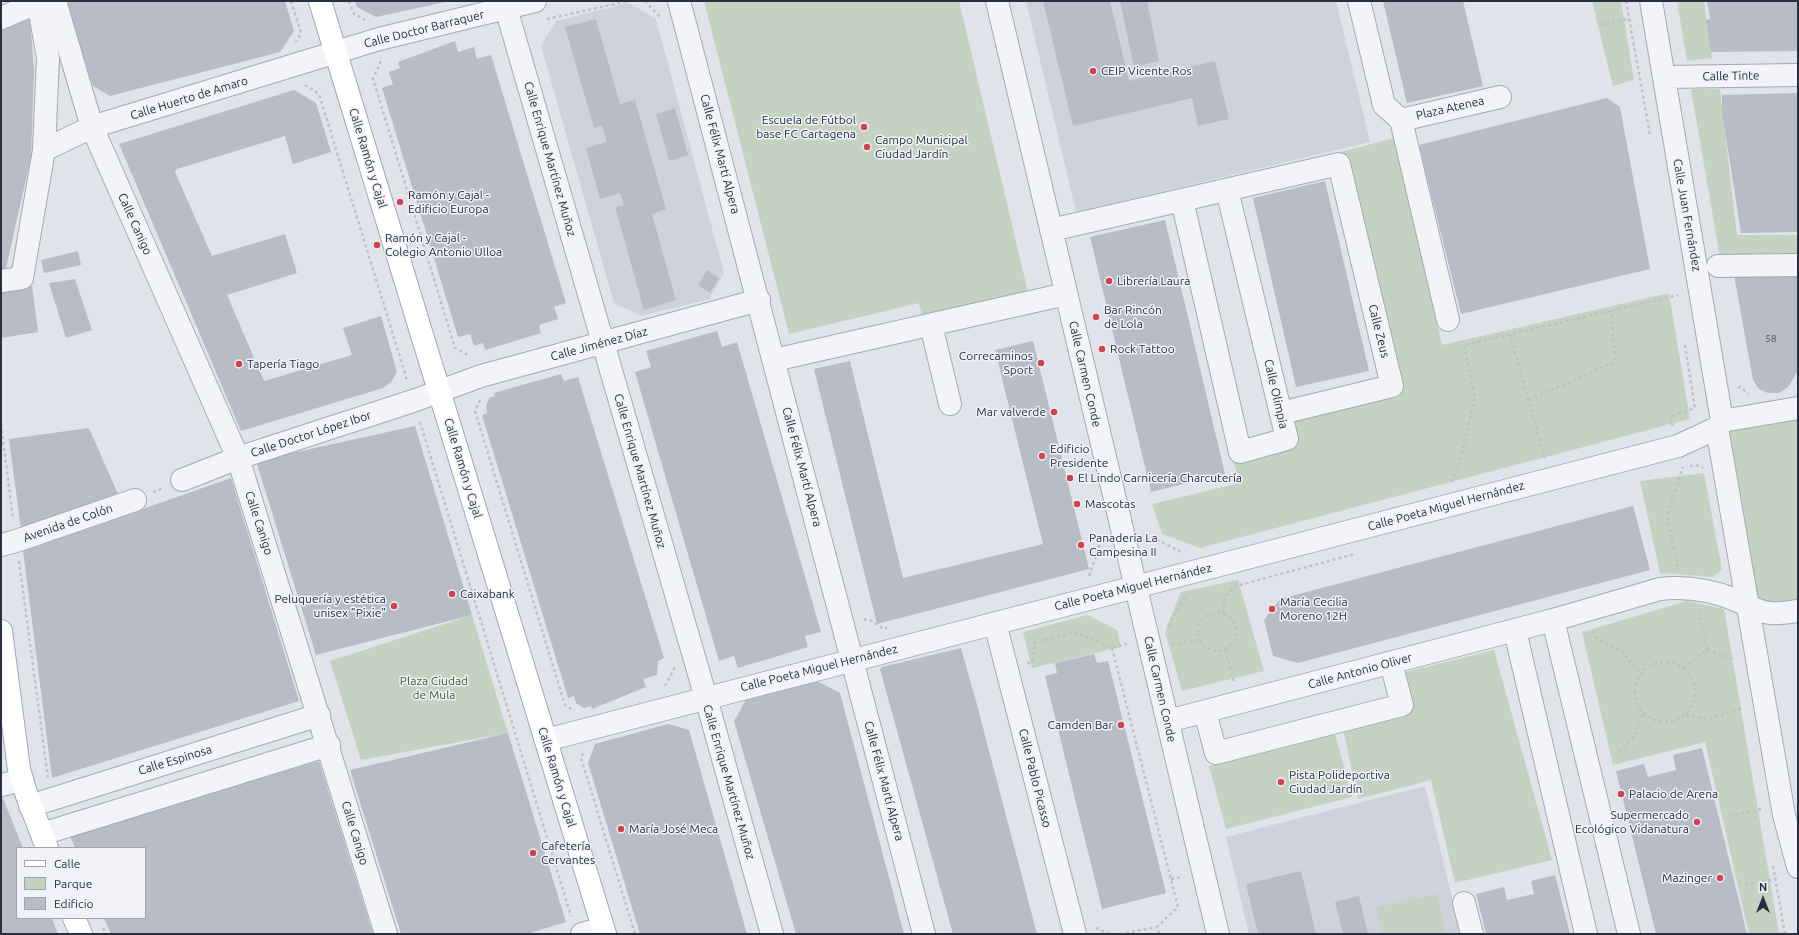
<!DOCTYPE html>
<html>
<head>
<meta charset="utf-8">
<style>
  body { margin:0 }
  #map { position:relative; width:1799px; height:935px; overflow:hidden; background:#e0e3e9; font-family:Ubuntu,sans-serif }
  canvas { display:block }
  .frame { position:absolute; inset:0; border:2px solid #282f41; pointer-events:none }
  .legend { position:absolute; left:16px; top:847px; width:130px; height:72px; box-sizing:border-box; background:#f0f2f7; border:1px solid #a0a4ae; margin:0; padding:5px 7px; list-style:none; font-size:12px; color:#282f41 }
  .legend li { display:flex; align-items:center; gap:8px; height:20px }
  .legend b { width:20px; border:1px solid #a0a4ae }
  .north { position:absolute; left:1743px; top:879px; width:40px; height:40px; -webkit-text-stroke:3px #f0f2f7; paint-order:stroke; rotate:0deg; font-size:11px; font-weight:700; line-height:16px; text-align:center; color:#282f41 }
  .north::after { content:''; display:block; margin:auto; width:14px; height:18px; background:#282f41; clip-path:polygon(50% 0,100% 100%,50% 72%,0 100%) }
</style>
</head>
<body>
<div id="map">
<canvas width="1799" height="935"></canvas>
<div class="frame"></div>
<ul class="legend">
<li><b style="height:5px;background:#fff"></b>Calle</li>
<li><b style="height:11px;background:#c4d3c1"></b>Parque</li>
<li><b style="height:11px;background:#b7bcc6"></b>Edificio</li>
</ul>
<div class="north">N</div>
</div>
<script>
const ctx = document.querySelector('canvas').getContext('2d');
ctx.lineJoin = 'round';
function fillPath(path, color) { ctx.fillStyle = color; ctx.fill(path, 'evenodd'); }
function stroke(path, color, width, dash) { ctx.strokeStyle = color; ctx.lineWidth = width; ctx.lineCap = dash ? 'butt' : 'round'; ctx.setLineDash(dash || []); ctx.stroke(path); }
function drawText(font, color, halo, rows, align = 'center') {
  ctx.font = font + ' Ubuntu,sans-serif'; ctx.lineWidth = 3; ctx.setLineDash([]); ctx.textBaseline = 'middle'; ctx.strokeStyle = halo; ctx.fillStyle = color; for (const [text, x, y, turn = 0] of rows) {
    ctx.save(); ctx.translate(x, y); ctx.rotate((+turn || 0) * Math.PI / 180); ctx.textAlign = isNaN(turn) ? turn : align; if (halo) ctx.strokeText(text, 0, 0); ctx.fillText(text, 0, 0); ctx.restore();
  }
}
const built = new Path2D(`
  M 1026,1 L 1336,1 L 1370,142 L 1076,212 Z
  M 629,3 L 656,19 L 724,273 L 709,299 L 641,316 L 614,303 L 541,46 L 556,21 Z
  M 1425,786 L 1461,934 L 1249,934 L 1226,837 Z`);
const green = new Path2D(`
  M 704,1 L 959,1 L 1028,292 L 922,316 L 919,303 L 789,334 Z
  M 1592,1 L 1621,1 L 1634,80 L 1613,86 Z
  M 1677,1 L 1704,1 L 1712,58 L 1687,61 Z
  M 1691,89 L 1720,89 L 1737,235 L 1798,235 L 1798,270 L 1722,269 Z
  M 1394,138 L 1442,345 L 1669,293 L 1690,419 L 1200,548 L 1162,534 L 1152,504 L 1240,483 L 1233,461 L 1298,445 L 1291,414 L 1396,388 L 1341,152 Z
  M 1798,408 L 1798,611 L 1755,609 L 1722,421 Z
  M 1704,473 L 1722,570 L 1713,577 L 1660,573 L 1640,481 Z
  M 1238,580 L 1264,671 L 1182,691 L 1165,632 L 1181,592 Z
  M 1687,601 L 1724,609 L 1779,934 L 1749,934 L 1705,742 L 1613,765 L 1582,632 Z
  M 472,615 L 508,733 L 361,760 L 330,661 Z
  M 1087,615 L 1117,630 L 1121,647 L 1032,668 L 1023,632 Z
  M 1494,650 L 1552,860 L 1455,883 L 1431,780 L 1358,799 L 1343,729 L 1411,709 L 1402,673 Z
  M 1335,734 L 1352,797 L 1226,829 L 1209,766 Z
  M 1437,894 L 1446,934 L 1383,934 L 1377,907 Z`);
const building = new Path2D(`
  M 66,1 L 285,1 L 294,31 L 280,52 L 110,96 L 93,86 Z
  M 355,1 L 445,1 L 445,2 L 376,17 L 357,7 Z
  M 1043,1 L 1110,1 L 1129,81 L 1215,61 L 1229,119 L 1198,126 L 1192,98 L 1073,126 Z
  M 1120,1 L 1147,1 L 1159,61 L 1134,67 Z
  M 1383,1 L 1463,1 L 1483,86 L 1407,103 Z
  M 1707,1 L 1798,1 L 1798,51 L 1711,52 L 1706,20 L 1710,19 Z
  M 30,19 L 34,70 L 31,157 L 6,268 L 1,271 L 1,30 Z
  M 596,19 L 620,104 L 635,100 L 666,209 L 652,214 L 676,300 L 644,310 L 615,207 L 624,205 L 620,193 L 600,199 L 586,148 L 607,142 L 602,126 L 594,128 L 565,27 Z
  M 455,41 L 458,52 L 474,47 L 477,59 L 491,55 L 566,303 L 554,307 L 558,319 L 539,325 L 541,333 L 485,350 L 483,343 L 474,346 L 470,334 L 458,337 L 382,88 L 393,84 L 389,72 L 400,68 L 398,62 Z
  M 294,90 L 316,103 L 331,152 L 293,164 L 285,136 L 177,169 L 175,172 L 212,256 L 285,234 L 297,273 L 227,295 L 264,381 L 352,355 L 343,328 L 381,316 L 397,372 L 391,382 L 383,388 L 241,431 L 119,144 Z
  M 1798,93 L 1798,232 L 1741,233 L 1722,112 L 1722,95 Z
  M 1607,98 L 1620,107 L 1650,269 L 1461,314 L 1419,145 Z
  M 675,108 L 688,155 L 669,161 L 656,114 Z
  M 1325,181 L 1369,371 L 1296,387 L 1253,198 Z
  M 1165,220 L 1225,474 L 1151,492 L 1090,237 Z
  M 78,251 L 81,265 L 44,273 L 41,260 Z
  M 707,270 L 719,278 L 710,293 L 698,285 Z
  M 1734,275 L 1798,275 L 1798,371 L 1788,387 L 1779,393 L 1768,393 L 1759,389 L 1753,380 Z
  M 75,279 L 92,330 L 66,338 L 49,283 Z
  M 32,286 L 38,332 L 1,338 L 1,290 Z
  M 717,331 L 722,347 L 737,342 L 821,632 L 805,636 L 808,647 L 738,668 L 734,656 L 719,661 L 635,372 L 651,367 L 646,351 Z
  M 1033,341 L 1089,569 L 877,624 L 814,369 L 850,361 L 903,578 L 1043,544 L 995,350 Z
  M 561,374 L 564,381 L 578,377 L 664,658 L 658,661 L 657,675 L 643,679 L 646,687 L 592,709 L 591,706 L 584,708 L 576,703 L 574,696 L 568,698 L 482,415 L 487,413 L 486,407 L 489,398 L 495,396 L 494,393 Z
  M 415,426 L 472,615 L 316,655 L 256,461 Z
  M 89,428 L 118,494 L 21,529 L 9,439 Z
  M 231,478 L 299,701 L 52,778 L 23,551 Z
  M 1633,506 L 1650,570 L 1298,663 L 1273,656 L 1264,620 L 1280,599 Z
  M 961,648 L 976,701 L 1037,934 L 953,934 L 880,669 L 882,667 Z
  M 1094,654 L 1097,663 L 1108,661 L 1166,893 L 1102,909 L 1045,676 L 1057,673 L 1055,663 Z
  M 817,681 L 840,693 L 904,934 L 796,934 L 734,721 L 747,698 Z
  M 668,724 L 689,730 L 747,934 L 640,934 L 588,763 L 595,744 Z
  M 508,733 L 566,922 L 527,934 L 401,934 L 350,770 Z
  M 1702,748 L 1747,934 L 1656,934 L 1616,771 L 1644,764 L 1648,777 L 1676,770 L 1673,755 Z
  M 319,761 L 373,934 L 111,934 L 104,918 L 145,918 L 145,848 L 75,848 L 70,836 Z
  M 1,793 L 23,848 L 17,848 L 17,918 L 52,918 L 58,934 L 1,934 Z
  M 1301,871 L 1316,934 L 1258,934 L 1246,884 Z
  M 1555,875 L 1570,934 L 1486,934 L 1476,894 L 1504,887 L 1507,900 L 1534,894 L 1531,881 Z
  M 1359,896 L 1368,934 L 1343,934 L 1335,902 Z`);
const path = new Path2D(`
  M 291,1 L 301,33 L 296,42
  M 349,1 L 354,14 L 365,20
  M 645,1 L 661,18
  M 1626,1 L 1650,135
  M 547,19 L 629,1
  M 1600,25 L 1629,19
  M 381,61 L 373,78 L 378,95 L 455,348 L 470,356
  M 305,85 L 319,94 L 407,380
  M 1510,334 L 1545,459
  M 1685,345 L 1695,408 L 1697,407
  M 1738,388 L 1740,387 L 1749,394
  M 480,400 L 475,411 L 565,705 L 574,711
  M 1529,400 L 1615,362 L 1611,310
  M 420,422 L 571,916
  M 1,424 L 13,519
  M 1673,426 L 1670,417 L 1695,408
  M 1690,466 L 1696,465 L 1703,468
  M 1451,482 L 1459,463 L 1475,398 L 1464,345 L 1678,295
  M 153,492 L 164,488
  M 1146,534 L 1181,552
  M 19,561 L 48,778
  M 1678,567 L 1667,515 L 1683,467
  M 1089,576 L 1101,541 L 1103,541
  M1198 632a19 19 0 1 1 38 0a19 19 0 1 1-38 0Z
  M 1223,613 L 1225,596 L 1236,586 L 1355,554
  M 864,620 L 868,619 L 884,629 L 887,628
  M 1168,626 L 1186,596
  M 1593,631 L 1597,639 L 1622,652 L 1640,674
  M 1172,645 L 1198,639
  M 1112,648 L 1178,907 L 1157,927 L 1159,934
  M 1225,649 L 1234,682
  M 1707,650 L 1735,660
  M1635 692a30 30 0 1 1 60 0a30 30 0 1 1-60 0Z
  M 1027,663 L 1032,662 L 1035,642 L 1075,632 L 1112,648 L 1127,644
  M 1684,668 L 1707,650 L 1699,612
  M 665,686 L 675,667
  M 1686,715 L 1709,719 L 1743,708
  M 1619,752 L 1635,735 L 1643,714
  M 583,753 L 581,758 L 635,934
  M 1729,816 L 1761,809
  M 1773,866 L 1785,934
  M 1171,879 L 1182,877
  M 1745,885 L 1776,879
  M 103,928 L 106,934
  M 1096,928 L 1110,934
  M 1120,934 L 1157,927
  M 1780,934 L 1785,933`);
const minor = new Path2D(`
  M 55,1 L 92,127 L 238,458 L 386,934
  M 679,1 L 924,934
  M 997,1 L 1218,934
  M 1359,1 L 1384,105 L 1401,120 L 1448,320
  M 506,8 L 706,698 L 772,934
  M 1,18 L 39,2
  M 1664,77 L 1798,75
  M 1401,120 L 1500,97
  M 44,150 L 92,127 L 379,39 L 535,1
  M 1182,200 L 1240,452 L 1287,439 L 1227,190
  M 1051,230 L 1339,164 L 1392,386 L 1281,413
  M 1718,266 L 1798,265
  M 1,281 L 22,278 L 44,150 L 48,58 L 38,1
  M 931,325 L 950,404
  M 774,360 L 1066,294
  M 1722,421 L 1798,408
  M 1717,428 L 1784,815 L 1798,867
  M 182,480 L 238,458 L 413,401 L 481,376 L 759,300
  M 1,545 L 16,541 L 135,500
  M 1553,620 L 1629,934
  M 995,623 L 1075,934
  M 1515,631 L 1586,934
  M 1205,712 L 1216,753 L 1402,705 L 1391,663
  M 1168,721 L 1553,620 L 1660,589 C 1687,586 1711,590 1736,600 C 1747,605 1758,612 1770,613 C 1779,614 1789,612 1798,611
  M 546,740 L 1678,446 L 1717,428 L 1722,421 L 1651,1
  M 1,785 L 22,780
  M 30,806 L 319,715
  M 42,834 L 329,745
  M 1464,903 L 1472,934
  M 582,934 L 603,928`);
const major = new Path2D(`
  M 320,1 L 605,934
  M 1,631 L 19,769 L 26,793 L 47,848
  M 74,918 L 81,934`);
const markers = [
  [1093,71,4,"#d0434d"],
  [864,127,4,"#d0434d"],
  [867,147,4,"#d0434d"],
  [400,202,4,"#d0434d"],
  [377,245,4,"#d0434d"],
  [1109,281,4,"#d0434d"],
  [1096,317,4,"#d0434d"],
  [1102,349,4,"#d0434d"],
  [1041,363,4,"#d0434d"],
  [239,364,4,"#d0434d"],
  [1054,412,4,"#d0434d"],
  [1042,456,4,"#d0434d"],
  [1070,478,4,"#d0434d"],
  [1077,504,4,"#d0434d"],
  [1081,545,4,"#d0434d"],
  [452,594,4,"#d0434d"],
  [394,606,4,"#d0434d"],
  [1272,609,4,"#d0434d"],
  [1121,725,4,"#d0434d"],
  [1281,782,4,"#d0434d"],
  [1621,794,4,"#d0434d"],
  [1697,822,4,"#d0434d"],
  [621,829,4,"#d0434d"],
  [533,853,4,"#d0434d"],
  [1720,878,4,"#d0434d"]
];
const numberNames = [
  ["58",1771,339]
];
const streetNames = [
  ["Calle Doctor Barraquer",424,29,-14],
  ["Calle Tinte",1731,76,-1],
  ["Calle Huerto de Amaro",189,98,-17],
  ["Plaza Atenea",1450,108,-13],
  ["Calle Félix Martí Alpera",720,154,75],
  ["Calle Ramón y Cajal",368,158,73],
  ["Calle Enrique Martínez Muñoz",550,159,74],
  ["Calle Juan Fernández",1687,215,80],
  ["Calle Canigo",135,224,66],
  ["Calle Zeus",1379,331,76],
  ["Calle Jiménez Díaz",599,344,-15],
  ["Calle Carmen Conde",1085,374,77],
  ["Calle Olimpia",1276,394,77],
  ["Calle Doctor López Ibor",311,434,-18],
  ["Calle Félix Martí Alpera",802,467,75],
  ["Calle Ramón y Cajal",463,468,73],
  ["Calle Enrique Martínez Muñoz",640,471,74],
  ["Calle Poeta Miguel Hernández",1446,506,-15],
  ["Avenida de Colón",68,523,-19],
  ["Calle Canigo",259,523,72],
  ["Calle Poeta Miguel Hernández",1133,587,-14],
  ["Calle Poeta Miguel Hernández",819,668,-14],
  ["Calle Antonio Oliver",1360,671,-15],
  ["Calle Carmen Conde",1160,689,77],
  ["Calle Espinosa",175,760,-17],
  ["Calle Ramón y Cajal",557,777,73],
  ["Calle Pablo Picasso",1035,778,76],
  ["Calle Félix Martí Alpera",884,781,75],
  ["Calle Enrique Martínez Muñoz",729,782,74],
  ["Calle Canigo",355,833,73]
];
const poiNames = [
  ["CEIP Vicente Ros",1101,71],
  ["Escuela de Fútbol",856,120,"right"],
  ["base FC Cartagena",856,134,"right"],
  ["Campo Municipal",875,140],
  ["Ciudad Jardín",875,154],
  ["Ramón y Cajal -",408,195],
  ["Edificio Europa",408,209],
  ["Ramón y Cajal -",385,238],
  ["Colegio Antonio Ulloa",385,252],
  ["Librería Laura",1117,281],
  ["Bar Rincón",1104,310],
  ["de Lola",1104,324],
  ["Rock Tattoo",1110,349],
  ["Correcaminos",1033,356,"right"],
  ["Sport",1033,370,"right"],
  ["Tapería Tiago",247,364],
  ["Mar valverde",1046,412,"right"],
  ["Edificio",1050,449],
  ["Presidente",1050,463],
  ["El Lindo Carnicería Charcutería",1078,478],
  ["Mascotas",1085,504],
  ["Panadería La",1089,538],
  ["Campesina II",1089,552],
  ["Caixabank",460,594],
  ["Peluquería y estética",386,599,"right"],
  ["unisex \"Pixie\"",386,613,"right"],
  ["María Cecilia",1280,602],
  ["Moreno 12H",1280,616],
  ["Camden Bar",1113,725,"right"],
  ["Pista Polideportiva",1289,775],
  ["Ciudad Jardín",1289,789],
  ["Palacio de Arena",1629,794],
  ["Supermercado",1689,815,"right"],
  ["Ecológico Vidanatura",1689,829,"right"],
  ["María José Meca",629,829],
  ["Cafetería",541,846],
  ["Cervantes",541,860],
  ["Mazinger",1712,878,"right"]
];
const parkNames = [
  ["Plaza Ciudad",434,681],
  ["de Mula",434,695]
];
fillPath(built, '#ced2db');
fillPath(green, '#c4d3c1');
fillPath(building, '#b7bcc6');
stroke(minor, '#a5a9b3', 24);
stroke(major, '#9fa6b5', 24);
stroke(path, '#bec1c8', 2.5, [3, 3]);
stroke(minor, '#f3f4f7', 22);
stroke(major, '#fff', 22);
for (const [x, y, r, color] of markers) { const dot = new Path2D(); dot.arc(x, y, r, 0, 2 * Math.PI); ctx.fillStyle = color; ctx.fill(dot); stroke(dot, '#f0f2f7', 1.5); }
drawText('10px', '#4c5262', null, numberNames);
drawText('12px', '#282f41', '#f0f2f7', streetNames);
drawText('12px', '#282f41', '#f0f2f7', poiNames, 'left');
drawText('12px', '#3a5d35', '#f0f2f7', parkNames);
</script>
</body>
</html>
